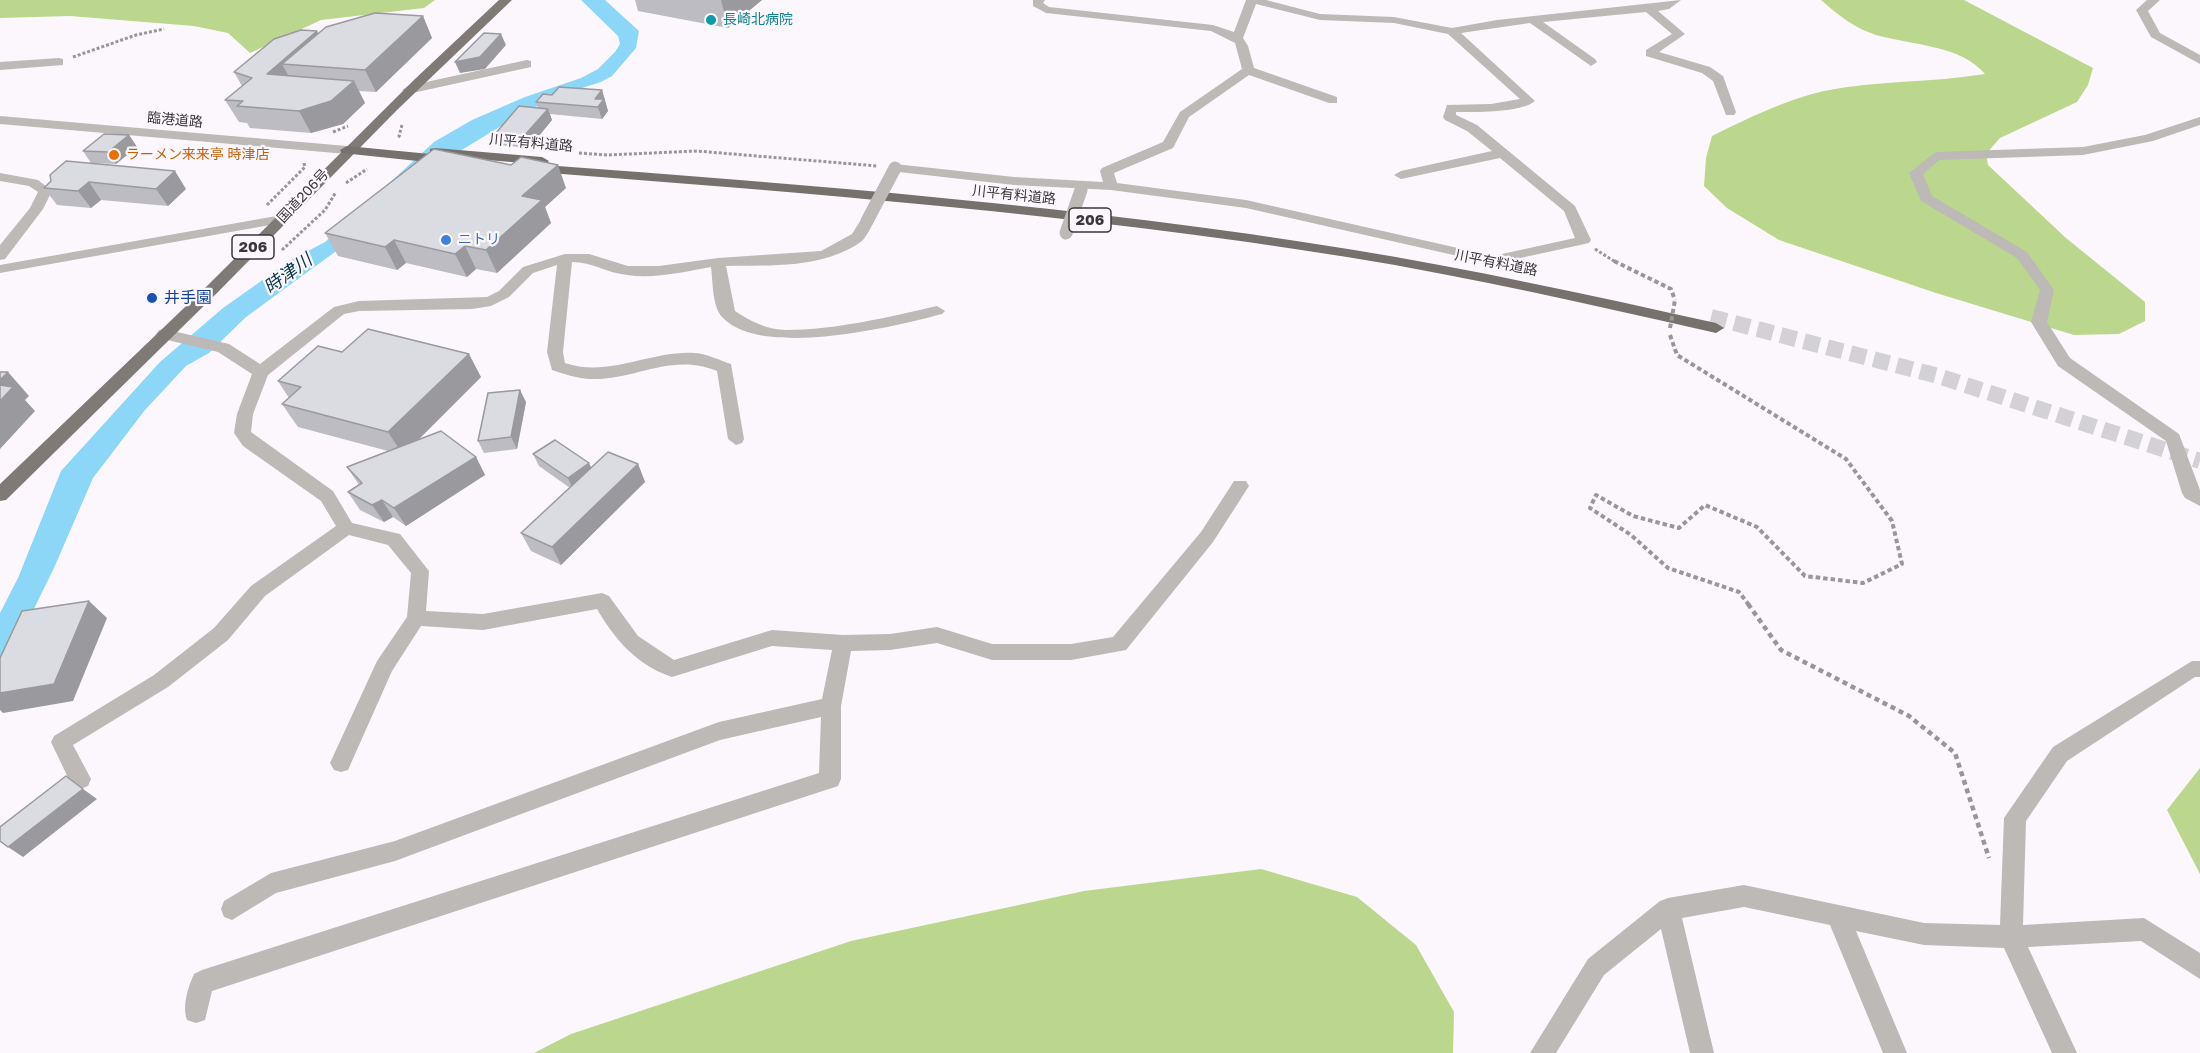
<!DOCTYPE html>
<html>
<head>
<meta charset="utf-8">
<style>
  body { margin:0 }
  canvas { display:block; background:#fbf7fd }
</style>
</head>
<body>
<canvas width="2200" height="1053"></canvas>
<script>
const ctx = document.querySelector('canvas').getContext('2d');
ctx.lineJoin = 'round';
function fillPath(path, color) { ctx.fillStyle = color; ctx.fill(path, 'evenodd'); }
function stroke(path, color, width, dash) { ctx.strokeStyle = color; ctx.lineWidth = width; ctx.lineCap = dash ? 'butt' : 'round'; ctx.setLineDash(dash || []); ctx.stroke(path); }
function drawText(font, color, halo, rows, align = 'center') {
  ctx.font = font + ' "Golos Text","Noto Sans JP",sans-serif'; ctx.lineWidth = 4.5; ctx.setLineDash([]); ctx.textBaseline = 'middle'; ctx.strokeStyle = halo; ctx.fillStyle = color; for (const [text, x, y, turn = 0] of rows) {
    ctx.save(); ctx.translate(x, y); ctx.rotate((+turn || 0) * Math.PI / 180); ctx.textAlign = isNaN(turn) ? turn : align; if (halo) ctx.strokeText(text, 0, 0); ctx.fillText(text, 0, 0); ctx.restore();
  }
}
const green = new Path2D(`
  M 0,0 L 435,0 L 424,8 L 321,20 L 250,53 L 228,33 L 194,26 L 70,16 L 0,18 Z
  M 1821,0 L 1964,0 L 2093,68 L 2088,85 L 2077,102 L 2000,138 L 1986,154 L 1988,165 L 2066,238 L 2145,302 L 2145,321 L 2119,334 L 2074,335 L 1936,293 L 1779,240 L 1727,208 L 1704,186 L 1706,158 L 1712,136 C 1748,118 1785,100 1824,91 C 1877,80 1931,83 1985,74 C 1961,45 1911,45 1876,35 C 1854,28 1838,15 1821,0 Z
  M 2200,768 L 2200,874 L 2167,810 Z
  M 1261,869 L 1357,897 L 1416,945 L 1454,1012 L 1453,1053 L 534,1053 L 571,1034 L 851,941 L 1084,891 Z`);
const water = new Path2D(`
  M 581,0 L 605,0 L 639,31 L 636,48 L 612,76 L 601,82 L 560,95 L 519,115 L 434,167 L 335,252 L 246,317 L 209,353 L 186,366 L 145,410 L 93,478 L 54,568 L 0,678 L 0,613 L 18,578 L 61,471 L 160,362 L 223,308 L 291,260 L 325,242 L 434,142 L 472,120 L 525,97 L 581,78 L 598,69 L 615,52 L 620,44 L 618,36 Z`);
const motorwayTunnel = new Path2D(`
  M 1711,317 L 1938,376 L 2200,461`);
const pathFar2 = new Path2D(`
  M 73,57 L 136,35 L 164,29
  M 402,125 L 399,136 L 402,138
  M 333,132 L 348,126
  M 579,153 L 607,155 L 697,151 L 877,166
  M 346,183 L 367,169
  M 267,205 L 305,167 L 304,163
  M 1595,249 L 1617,263
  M 282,250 L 325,210 L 336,192`);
const pathFar1 = new Path2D(`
  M 1614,261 L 1671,289 L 1675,300
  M 1670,335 L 1677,355 L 1846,459 L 1892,521 L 1902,564 L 1863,583 L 1805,576 L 1757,527 L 1705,505 L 1679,528 L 1633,516 L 1596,495 L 1590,508 L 1631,535 L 1668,568 L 1739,592 L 1749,605`);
const path = new Path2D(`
  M 1748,604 L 1781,650 L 1909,716 L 1955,753 L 1989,858`);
const minor = new Path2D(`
  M 1033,0 L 1045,0 L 1043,3 L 1049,7 L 1213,25 L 1234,32 L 1246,0 L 1266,0 L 1320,14 L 1394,17 L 1452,28 L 1497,20 L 1681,0 L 1669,9 L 1658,11 L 1685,34 L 1659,52 L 1710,67 L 1723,76 L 1736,112 L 1734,115 L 1726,115 L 1713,81 L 1702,73 L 1646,56 L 1646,50 L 1672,34 L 1646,12 L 1543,22 L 1595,59 L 1597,62 L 1591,66 L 1530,23 L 1461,33 L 1535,101 C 1521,113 1476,112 1456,112 L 1456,115 L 1477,125 L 1575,206 L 1591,240 L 1589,243 L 1493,264 L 1246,208 L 1111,190 L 1014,185 L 890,171 L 890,165 L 895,164 L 1014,177 L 1103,182 L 1100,171 L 1102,168 L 1163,142 L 1180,112 L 1242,69 L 1235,43 L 1211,31 L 1046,13 L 1033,6 ZM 1256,4 L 1320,20 L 1394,23 L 1448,34 L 1520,99 L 1491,104 L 1447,105 L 1443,117 L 1445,120 L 1467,131 L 1492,151 L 1401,171 L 1394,175 L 1401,179 L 1500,158 L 1564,211 L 1575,238 L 1493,256 L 1246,200 L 1117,183 L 1114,173 L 1173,148 L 1189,117 L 1249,75 L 1329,103 L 1337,103 L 1337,97 L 1254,68 L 1248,46 L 1243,38 Z
  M 2147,0 L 2160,0 L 2148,11 L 2160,33 L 2200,55 L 2200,64 L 2151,37 L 2136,10 Z
  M 59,58 L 63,59 L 63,65 L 0,70 L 0,62 Z
  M 527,60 L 531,61 L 531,67 L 408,94 L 402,90 L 408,86 Z
  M 2200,117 L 2200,125 L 2153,141 L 2083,155 L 1939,160 L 1923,174 L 1932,196 L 2027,252 L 2054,290 L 2047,322 L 2070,358 L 2179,434 L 2200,490 L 2200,506 L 2185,498 L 2182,493 L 2166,441 L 2058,366 L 2031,322 L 2040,290 L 2017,258 L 1921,201 L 1909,173 L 1936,152 L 2083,147 L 2145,135 Z
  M 0,173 L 38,180 L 52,191 L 43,209 L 5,259 L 0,260 L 0,245 L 30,208 L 38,192 L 29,186 L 0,181 Z
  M 282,215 L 289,219 L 287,222 L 0,273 L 0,265 Z
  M 867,217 L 874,221 C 871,227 867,236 862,241 C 824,269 770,265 726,266 L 735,311 C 750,321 768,330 786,330 C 835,330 889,317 937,306 L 945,311 L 942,314 C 893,327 761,359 722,317 C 712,306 713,281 711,267 C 684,272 654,279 627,275 C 607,273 592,262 572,262 L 563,352 L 565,363 C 609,378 651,350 695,353 C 707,354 719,360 731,364 L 744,439 L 742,443 L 736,445 L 728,439 L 717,371 C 669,352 636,381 589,379 C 576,378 564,374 552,370 L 547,352 L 557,265 L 533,273 L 509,297 L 491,306 L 472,309 L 359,311 L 344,314 L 268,375 L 253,414 L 251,432 L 333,491 L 352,523 L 400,534 L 429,571 L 426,611 L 483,614 L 602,593 L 609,596 L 638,636 L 674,660 L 772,630 L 843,635 L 890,634 L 937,627 L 992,644 L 1071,644 L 1113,637 L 1201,532 L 1234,481 L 1246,481 L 1249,486 L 1213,542 L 1126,650 L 1071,660 L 992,660 L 937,643 L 890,650 L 851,651 L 841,706 L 841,779 L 838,786 L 212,991 L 205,1020 L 196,1023 L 187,1020 C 182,1006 188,987 194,974 L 202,970 L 819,773 L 821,717 L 720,740 L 395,861 L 276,893 L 232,920 L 224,917 L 221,909 L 224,901 L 271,873 L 395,841 L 719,722 L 822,699 L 832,650 L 772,646 L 672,677 C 637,665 615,640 597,609 L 483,630 L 421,626 L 392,671 L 348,770 L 341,772 L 334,770 L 330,763 L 377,661 L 407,617 L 411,573 L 388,545 L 349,535 L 265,596 L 228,640 L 168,687 L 73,745 L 91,779 L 88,786 L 80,789 L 72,786 L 51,742 L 54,736 L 154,675 L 214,628 L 251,586 L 336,526 L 321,501 L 243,446 L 234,433 L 237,414 L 252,374 L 218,352 L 159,338 L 156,334 L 159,330 L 164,329 L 229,344 L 260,364 L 334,307 L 359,301 L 487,297 L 499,291 L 523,267 L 565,254 L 589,254 L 628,266 L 659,266 L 718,258 L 821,251 L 852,234 L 862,218 Z
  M 2192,661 L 2200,661 L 2200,677 L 2195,677 L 2067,761 L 2026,821 L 2023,925 L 2144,918 L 2200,953 L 2200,979 L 2141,941 L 2028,947 L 2077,1053 L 2052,1053 L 2004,948 L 1924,945 L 1856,931 L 1907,1053 L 1883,1053 L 1830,925 L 1744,907 L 1682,918 L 1714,1053 L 1690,1053 L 1661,929 L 1604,975 L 1556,1053 L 1530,1053 L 1588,959 L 1660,901 L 1668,898 L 1744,885 L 1924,923 L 2000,925 L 2004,818 L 2053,747 Z`);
const tertiary = new Path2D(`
  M 0,116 L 347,146 L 354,150 L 347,154 L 0,124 Z`);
const trunk = new Path2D(`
  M 499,0 L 512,0 L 397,110 L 218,292 L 6,500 L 0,501 L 0,484 L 207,286 L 416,78 Z`);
const motorway = new Path2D(`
  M 347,146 L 430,154 L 430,149 L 435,148 L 542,157 L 549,161 L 544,165 C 813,185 1082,206 1348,249 C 1472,269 1594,296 1716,323 L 1724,328 L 1716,333 C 1593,305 1471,277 1347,257 C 1078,214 807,193 537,172 L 530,168 L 535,164 L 451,157 L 451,163 L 446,164 L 342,153 L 340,150 Z`);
const pathBridge = new Path2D(`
  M 1670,328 L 1675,300`);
const minorBridge = new Path2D(`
  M 867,221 L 895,168
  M 1066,233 L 1081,190`);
const wall = new Path2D(`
  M 635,0 L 762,0 L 728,28 L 638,11 Z
  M 423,16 L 432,38 L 376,92 L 359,91 L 365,103 L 343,124 L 311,133 L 250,128 L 247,123 L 239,122 L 225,100 L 242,86 L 234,72 L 318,33 Z
  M 602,90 L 608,111 L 602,119 L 550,114 L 552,120 L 529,148 L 499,145 L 495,134 L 538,108 L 536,102 L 552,95 Z
  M 129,135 L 137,147 L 116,164 L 91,163 L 83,151 Z
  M 50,175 L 186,189 L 168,206 L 101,200 L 91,208 L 57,205 L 44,188 L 51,181 Z
  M 566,188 L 545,207 L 551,223 L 497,273 L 476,269 L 467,277 L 406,263 L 397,270 L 338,256 L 325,233 Z
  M 342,352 L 481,377 L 419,439 L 476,457 L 485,475 L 406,526 L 393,517 L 384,522 L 360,510 L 348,492 L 359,485 L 347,467 L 388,451 L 298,427 L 282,404 L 289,398 L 278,381 Z
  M 526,402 L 517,449 L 484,453 L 478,441 Z
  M 533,454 L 591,468 L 638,464 L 645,482 L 561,565 L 531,551 L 521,533 L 570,488 L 539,466 Z`);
const shadedWall = new Path2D(`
  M 721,0 L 762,0 L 728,28 Z
  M 423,16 L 432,38 L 376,92 L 365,70 Z
  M 317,31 L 328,53 L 282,64 L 293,84 L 267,74 Z
  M 501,34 L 506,45 L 485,69 L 460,73 L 455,62 Z
  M 354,81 L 365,103 L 343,124 L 311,133 L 299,111 Z
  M 602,90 L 608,111 L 602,119 L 595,99 Z
  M 548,109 L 552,120 L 529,148 L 524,136 Z
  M 129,135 L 137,147 L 116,164 L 108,152 Z
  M 558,165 L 566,188 L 545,207 L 551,223 L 497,273 L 486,250 L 522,196 Z
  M 175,171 L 186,189 L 168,206 L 156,189 Z
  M 89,182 L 101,200 L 91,208 L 78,191 Z
  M 394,240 L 406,263 L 397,270 L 385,247 Z
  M 465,246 L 476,269 L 467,277 L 455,254 Z
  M 469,354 L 481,377 L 403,455 L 388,432 Z
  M 8,372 L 29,396 L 25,400 L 35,411 L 0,449 L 0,380 Z
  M 520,390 L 526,402 L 517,449 L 511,437 Z
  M 476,457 L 485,475 L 406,526 L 394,508 Z
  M 589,463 L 595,475 L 573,490 L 568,478 Z
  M 638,464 L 645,482 L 561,565 L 552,547 Z
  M 382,500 L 393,517 L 384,522 L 372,505 Z
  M 89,601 L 107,618 L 73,701 L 3,713 L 0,710 L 0,693 Z
  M 83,789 L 97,799 L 23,857 L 8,847 Z`);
const building = new Path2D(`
  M 375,13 L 423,16 L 365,70 L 282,64 L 326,27 Z
  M 301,30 L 317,31 L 267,74 L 354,81 L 331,101 L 299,111 L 237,106 L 243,101 L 225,100 L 252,78 L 234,72 L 274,39 Z
  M 484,33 L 501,34 L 480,57 L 455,62 Z
  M 559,87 L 602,90 L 595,99 L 604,99 L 598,107 L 536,102 L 543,94 L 552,95 Z
  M 519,106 L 548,109 L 524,136 L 495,134 Z
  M 104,134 L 129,135 L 108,152 L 83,151 Z
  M 434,149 L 511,165 L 521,157 L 558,165 L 522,196 L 542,200 L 486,250 L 465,246 L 455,254 L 394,240 L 385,247 L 325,233 Z
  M 66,161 L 175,171 L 156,189 L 89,182 L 78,191 L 44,188 L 51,181 L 50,175 Z
  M 368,329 L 469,354 L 388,432 L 282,404 L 301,387 L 278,381 L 318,346 L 342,352 Z
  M 0,372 L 8,372 L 0,380 Z
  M 0,385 L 13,387 L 0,401 Z
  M 520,390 L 511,437 L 478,441 L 488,393 Z
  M 441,431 L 476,457 L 394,508 L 382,500 L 372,505 L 348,492 L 362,483 L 347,467 Z
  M 555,440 L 589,463 L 568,478 L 533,454 Z
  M 608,452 L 638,464 L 552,547 L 521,533 Z
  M 89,601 L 54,684 L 0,693 L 0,658 L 22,611 Z
  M 66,776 L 83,789 L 8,847 L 0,841 L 0,827 Z`);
const markers = [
  [711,20,6,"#0f9aa8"],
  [114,155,6,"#e8710a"],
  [446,240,6,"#3f7fe0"],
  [152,298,6,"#1a4fb4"]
];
const farCulturenames = [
  ["長崎北病院",723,20]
];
const farStreetnames = [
  ["臨港道路",175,120,5],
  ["川平有料道路",531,143,5],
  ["川平有料道路",1014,195,6],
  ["国道206号",303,196,-47],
  ["川平有料道路",1496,263,11]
];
const farFoodnames = [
  ["ラーメン来来亭 時津店",126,155]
];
const farShopnames = [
  ["ニトリ",458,240]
];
const shields = [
  [1090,220,42],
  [253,247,42]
];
const shieldNames = [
  ["206",1090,220],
  ["206",253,247]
];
const transitNames = [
  ["井手園",164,298]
];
const waterNames = [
  ["時津川",288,274,-36]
];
fillPath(green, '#bbd78e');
fillPath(water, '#8cd7f8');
stroke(motorwayTunnel, '#d4d1d6', 16, [16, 8]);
stroke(pathFar2, '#99969a', 3, [3, 2]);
stroke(pathFar1, '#99969a', 4, [4.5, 3]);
stroke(path, '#99969a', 4.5, [5, 4]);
fillPath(minor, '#bcb9b7');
fillPath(tertiary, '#bcb9b7');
fillPath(trunk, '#807a77');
fillPath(motorway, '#77716d');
stroke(pathBridge, '#99969a', 4, [4.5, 3]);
stroke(minorBridge, '#bcb9b7', 13);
fillPath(wall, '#bcbcc2');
fillPath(shadedWall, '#99999e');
fillPath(building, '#dbdbe2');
stroke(building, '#99999e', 1.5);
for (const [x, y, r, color] of markers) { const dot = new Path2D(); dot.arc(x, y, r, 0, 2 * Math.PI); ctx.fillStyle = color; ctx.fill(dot); stroke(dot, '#fbf7fd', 2); }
drawText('14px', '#0d838f', '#fbf7fd', farCulturenames, 'left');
drawText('14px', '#3a383a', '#fbf7fd', farStreetnames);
drawText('14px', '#c56008', '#fbf7fd', farFoodnames, 'left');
drawText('14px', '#366cbe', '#fbf7fd', farShopnames, 'left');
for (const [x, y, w] of shields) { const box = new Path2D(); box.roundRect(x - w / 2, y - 12, w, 24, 4.5); ctx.fillStyle = '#fbf7fd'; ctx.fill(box); stroke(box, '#3a383a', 1.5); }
drawText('bold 15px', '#3a383a', null, shieldNames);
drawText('16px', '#164399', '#fbf7fd', transitNames, 'left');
drawText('italic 18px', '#0b394a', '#fbf7fd', waterNames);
</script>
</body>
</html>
